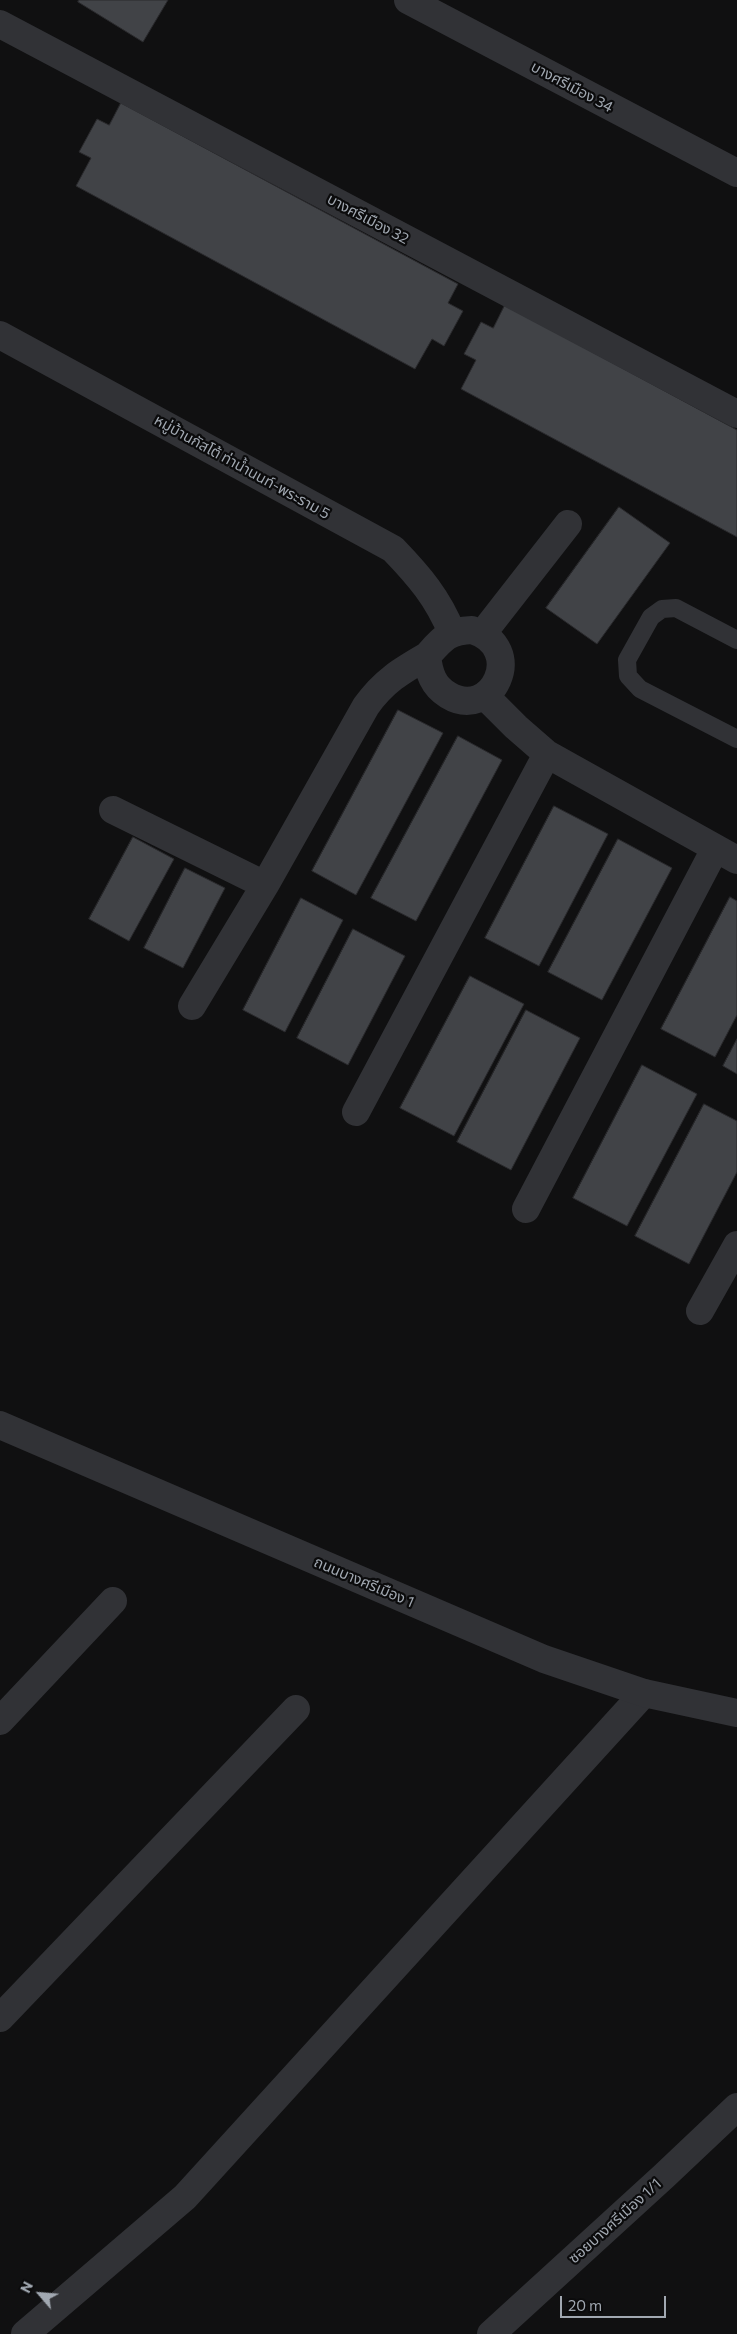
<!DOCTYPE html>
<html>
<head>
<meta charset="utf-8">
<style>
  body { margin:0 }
  #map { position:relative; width:737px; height:2334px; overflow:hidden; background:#101011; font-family:Commissioner,sans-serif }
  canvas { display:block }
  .north { position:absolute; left:15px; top:2269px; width:50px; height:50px; -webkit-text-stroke:4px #0b0b0c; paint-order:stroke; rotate:297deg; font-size:14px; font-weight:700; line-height:20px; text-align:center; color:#a1a8b1 }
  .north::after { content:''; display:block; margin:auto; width:18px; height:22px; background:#a1a8b1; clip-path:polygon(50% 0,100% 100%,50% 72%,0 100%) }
  .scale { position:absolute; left:560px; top:2296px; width:106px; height:22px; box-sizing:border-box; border:2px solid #a1a8b1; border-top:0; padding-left:6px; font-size:15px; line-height:18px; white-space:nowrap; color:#a1a8b1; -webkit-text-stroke:4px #0b0b0c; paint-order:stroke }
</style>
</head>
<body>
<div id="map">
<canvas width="737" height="2334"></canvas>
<div class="north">N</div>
<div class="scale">20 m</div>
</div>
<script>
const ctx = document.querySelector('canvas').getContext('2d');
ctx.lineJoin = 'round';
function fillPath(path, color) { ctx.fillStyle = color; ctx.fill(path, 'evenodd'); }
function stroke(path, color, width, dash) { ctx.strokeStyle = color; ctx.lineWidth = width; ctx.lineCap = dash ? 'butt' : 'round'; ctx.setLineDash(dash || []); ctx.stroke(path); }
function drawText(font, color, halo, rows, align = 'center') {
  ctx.font = font + ' Commissioner,"Noto Sans Thai",sans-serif'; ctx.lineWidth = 4.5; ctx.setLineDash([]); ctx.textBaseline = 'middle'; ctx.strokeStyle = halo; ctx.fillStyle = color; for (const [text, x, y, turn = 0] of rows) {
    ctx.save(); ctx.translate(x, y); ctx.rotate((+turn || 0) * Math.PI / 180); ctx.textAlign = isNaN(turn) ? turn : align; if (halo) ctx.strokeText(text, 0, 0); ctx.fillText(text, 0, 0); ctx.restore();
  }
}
const building = new Path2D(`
  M 79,0 L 168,0 L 143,42 L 78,2 Z
  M 121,103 L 458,284 L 448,303 L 463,311 L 444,346 L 432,339 L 415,369 L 76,186 L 91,158 L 79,152 L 97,119 L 109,125 Z
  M 505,305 L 737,430 L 737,537 L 461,389 L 476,360 L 464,354 L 481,322 L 493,328 Z
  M 619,507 L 670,543 L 597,644 L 546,608 Z
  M 398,710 L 443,733 L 356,895 L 312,871 Z
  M 458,736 L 502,760 L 416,921 L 371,898 Z
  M 554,806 L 608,834 L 539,966 L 485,938 Z
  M 133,837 L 174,859 L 129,941 L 89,919 Z
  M 618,839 L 672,868 L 602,1000 L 548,972 Z
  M 185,868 L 225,888 L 183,968 L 144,948 Z
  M 730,897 L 737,901 L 737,1015 L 715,1057 L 661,1029 Z
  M 301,898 L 343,920 L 285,1032 L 243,1010 Z
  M 353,929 L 405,956 L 348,1065 L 297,1038 Z
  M 470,976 L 524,1004 L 454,1136 L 400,1108 Z
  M 526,1010 L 580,1038 L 511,1170 L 457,1142 Z
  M 737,1039 L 737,1074 L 723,1066 Z
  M 642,1065 L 697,1094 L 627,1226 L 573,1198 Z
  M 704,1104 L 737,1121 L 737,1172 L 689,1264 L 635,1236 Z`);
const service = new Path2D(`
  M 737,640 L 676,608 L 662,609 L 651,617 L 627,660 L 628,676 L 640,689 L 737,739`);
const minor = new Path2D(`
  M 408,0 L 737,173
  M 0,24 L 737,414
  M 0,335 L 393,549 C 419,576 438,598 452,633
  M 472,630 C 528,648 492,722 448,695 C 433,686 429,673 427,656 C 443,638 448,631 472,630 Z
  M 483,633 L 568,524
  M 485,696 L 516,727 L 547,754 L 737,860
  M 113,810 L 265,885
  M 192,1006 L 265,885 L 366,706 C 384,681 401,671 427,656
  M 356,1112 L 547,754
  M 526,1209 L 715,849
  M 700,1311 L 737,1245
  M 0,1721 L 113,1601
  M 0,2018 L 296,1709
  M 25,2334 L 185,2197 L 644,1693
  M 491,2334 L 664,2176 L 737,2107`);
const tertiary = new Path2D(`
  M 0,1425 L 544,1659 L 644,1693 L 737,1713`);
const streetNames = [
  ["บางศรีเมือง 34",572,87,28],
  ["บางศรีเมือง 32",368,219,28],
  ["หมู่บ้านกัสโต้ ท่าน้ำนนท์-พระราม 5",242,467,29],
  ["ถนนบางศรีเมือง 1",364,1582,23],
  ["ซอยบางศรีเมือง 1/1",615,2221,-42]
];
fillPath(building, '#414347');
stroke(building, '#2a2a2d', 1);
stroke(service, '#313236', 18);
stroke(minor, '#313236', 28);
stroke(tertiary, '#313236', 28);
drawText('15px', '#a1a8b1', '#0b0b0c', streetNames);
</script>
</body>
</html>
